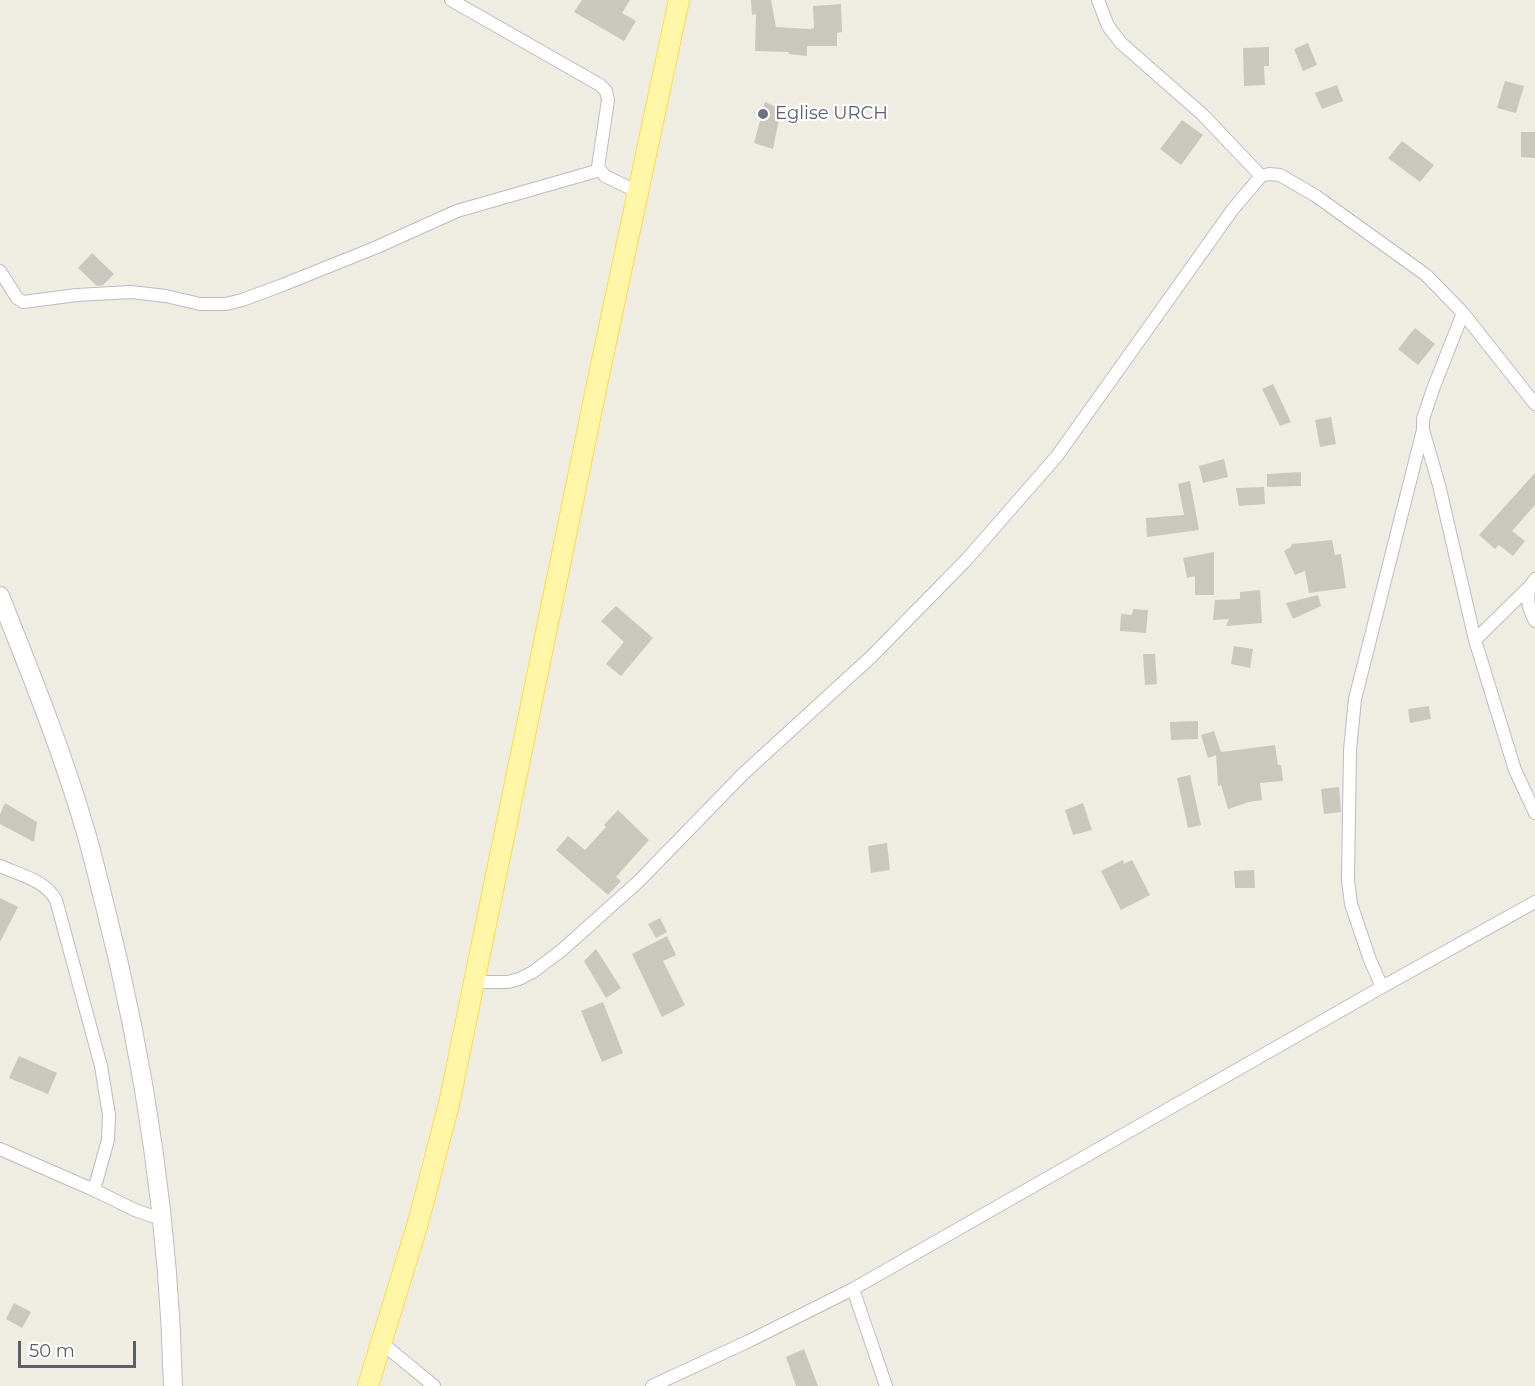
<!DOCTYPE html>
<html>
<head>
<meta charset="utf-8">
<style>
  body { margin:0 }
  #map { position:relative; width:1535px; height:1386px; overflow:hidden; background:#efede2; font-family:Montserrat,sans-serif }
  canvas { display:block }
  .scale { position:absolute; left:18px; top:1341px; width:118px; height:27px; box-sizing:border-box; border:3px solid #5a5e65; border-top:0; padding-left:8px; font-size:18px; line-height:21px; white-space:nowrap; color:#5a5e65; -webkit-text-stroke:4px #fff; paint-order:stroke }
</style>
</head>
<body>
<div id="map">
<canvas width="1535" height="1386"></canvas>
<div class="scale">50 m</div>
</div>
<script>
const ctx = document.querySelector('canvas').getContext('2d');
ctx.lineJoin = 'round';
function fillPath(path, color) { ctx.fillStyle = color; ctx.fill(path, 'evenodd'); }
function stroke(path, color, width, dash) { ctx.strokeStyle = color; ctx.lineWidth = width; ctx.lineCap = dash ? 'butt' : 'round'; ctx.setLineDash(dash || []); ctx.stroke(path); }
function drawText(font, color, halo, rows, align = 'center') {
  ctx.font = font + ' Montserrat,sans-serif'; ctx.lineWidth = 4.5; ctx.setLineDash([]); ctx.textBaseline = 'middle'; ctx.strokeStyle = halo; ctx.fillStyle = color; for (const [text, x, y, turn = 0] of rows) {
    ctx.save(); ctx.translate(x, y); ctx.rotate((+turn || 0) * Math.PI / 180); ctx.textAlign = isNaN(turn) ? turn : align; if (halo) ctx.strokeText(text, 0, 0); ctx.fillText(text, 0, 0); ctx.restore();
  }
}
const building = new Path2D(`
  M 582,0 L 630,0 L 622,13 L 636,21 L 624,41 L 574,12 Z
  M 751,0 L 771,0 L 776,27 L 811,29 L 814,28 L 813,6 L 841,4 L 842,32 L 837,33 L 837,46 L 807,46 L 807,56 L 788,54 L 789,52 L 755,51 L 756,14 L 752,15 Z
  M 1308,43 L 1317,65 L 1303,71 L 1294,49 Z
  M 1269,47 L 1269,66 L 1264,66 L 1265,85 L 1244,86 L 1243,48 Z
  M 1505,81 L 1524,86 L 1516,113 L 1497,108 Z
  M 1337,85 L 1343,101 L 1322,109 L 1315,93 Z
  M 765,102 L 781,109 L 773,149 L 754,143 Z
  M 1182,120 L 1203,135 L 1181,165 L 1160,149 Z
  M 1521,132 L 1535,132 L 1535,158 L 1521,157 Z
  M 1402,141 L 1434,165 L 1420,182 L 1388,158 Z
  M 92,253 L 114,274 L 103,285 L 97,286 L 78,268 Z
  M 1415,328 L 1435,344 L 1418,365 L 1398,349 Z
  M 1273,384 L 1291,422 L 1280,426 L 1262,389 Z
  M 1331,417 L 1336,444 L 1320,447 L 1315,420 Z
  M 1224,459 L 1228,477 L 1203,483 L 1199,466 Z
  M 1301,472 L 1301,486 L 1267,487 L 1267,474 Z
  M 1535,473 L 1535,505 L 1512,531 L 1525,541 L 1513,556 L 1499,545 L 1495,549 L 1479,535 Z
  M 1190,481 L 1199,530 L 1147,537 L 1146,518 L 1184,515 L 1178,484 Z
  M 1264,487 L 1265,504 L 1239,506 L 1236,488 Z
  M 1332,540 L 1335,555 L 1341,554 L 1346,588 L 1309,593 L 1305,571 L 1295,575 L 1284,551 L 1291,547 L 1292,544 Z
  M 1214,552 L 1214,595 L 1195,595 L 1195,576 L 1187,578 L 1183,558 Z
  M 1260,590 L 1262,623 L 1226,626 L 1229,619 L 1213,620 L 1215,600 L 1240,599 L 1240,592 Z
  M 1318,595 L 1321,606 L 1293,619 L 1286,603 Z
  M 616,606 L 653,638 L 621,676 L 606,664 L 624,642 L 601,621 Z
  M 1133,609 L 1148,610 L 1146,633 L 1120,631 L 1121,614 L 1132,615 Z
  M 1234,646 L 1253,649 L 1250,668 L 1231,664 Z
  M 1143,654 L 1155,654 L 1157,684 L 1145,685 Z
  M 1429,706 L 1431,719 L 1410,723 L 1408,709 Z
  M 1198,721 L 1198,739 L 1171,740 L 1170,722 Z
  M 1214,731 L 1221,752 L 1275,745 L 1278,765 L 1281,765 L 1283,781 L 1260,783 L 1262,800 L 1249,802 L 1228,809 L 1221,785 L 1218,786 L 1216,755 L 1208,758 L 1201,735 Z
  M 1190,775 L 1201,825 L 1188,828 L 1177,778 Z
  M 1339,787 L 1341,812 L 1324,814 L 1321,789 Z
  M 5,803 L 37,822 L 34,842 L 0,824 L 0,814 Z
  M 1083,803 L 1092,830 L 1073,835 L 1065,810 Z
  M 618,810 L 649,840 L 616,877 L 621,881 L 608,895 L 556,850 L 568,836 L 585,850 L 606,827 L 604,825 Z
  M 887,843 L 890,870 L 871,873 L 868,846 Z
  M 1123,860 L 1124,864 L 1132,860 L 1150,895 L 1121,910 L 1101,871 Z
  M 1254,870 L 1255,888 L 1235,888 L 1234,871 Z
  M 0,898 L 18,907 L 0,942 Z
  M 660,918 L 667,932 L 656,938 L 648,924 Z
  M 667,936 L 676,955 L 663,961 L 685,1005 L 662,1017 L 632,954 Z
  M 596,949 L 621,988 L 606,998 L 584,961 Z
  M 603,1002 L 623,1053 L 602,1062 L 581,1011 Z
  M 19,1056 L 57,1073 L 48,1094 L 9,1078 Z
  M 14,1303 L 31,1312 L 22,1328 L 6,1319 Z
  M 804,1349 L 818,1386 L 796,1386 L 786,1357 Z`);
const street = new Path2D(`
  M 451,0 L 600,85 L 606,91 L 608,100 L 598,167 L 605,176 L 638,192
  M 1098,0 L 1108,26 L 1121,43 L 1203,115 L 1261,176
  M 0,271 L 17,298 L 23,302 L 77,295 L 131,292 L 166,296 L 200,304 L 226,304 L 242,300 L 280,286 L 377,247 L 457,211 L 600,170
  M 1463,313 L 1433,389 L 1423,419 L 1423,430 L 1439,485 L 1475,640 L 1515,770 L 1535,813
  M 1535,579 C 1525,592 1527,607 1535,621
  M 1475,640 L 1529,587
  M 0,866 C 20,875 45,880 56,900 L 101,1066 L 109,1115 L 108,1140 L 94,1190
  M 476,982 L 508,982 L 519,979 L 533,972 L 562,950 L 639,881 L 743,774 L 872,656 L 967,559 L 1057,456 L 1233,209 L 1261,176 L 1269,174 L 1280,175 L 1316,196 L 1426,275 L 1463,313 L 1535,404
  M 1382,987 L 1370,960 L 1351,904 L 1348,880 L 1350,750 L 1355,699 L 1423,430
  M 0,1149 L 94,1190 L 135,1210 L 163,1220
  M 853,1289 L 886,1386
  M 383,1344 L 434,1386
  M 652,1386 L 749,1341 L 853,1289 L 1382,987 L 1535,902`);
const secondary = new Path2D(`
  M 0,596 C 30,672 61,748 84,826 C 92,852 98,879 105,906 C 145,1063 169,1223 173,1386`);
const primary = new Path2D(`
  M 368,1386 L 418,1223 L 449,1104 L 600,370 L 679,0`);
const markers = [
  [763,114,6,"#6b7280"]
];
const worshipNames = [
  ["Eglise URCH",775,114]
];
fillPath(building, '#cac7bf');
stroke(street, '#babcc3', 14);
stroke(secondary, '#bbbec5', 20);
stroke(primary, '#ffda4b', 22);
stroke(street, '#fff', 12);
stroke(secondary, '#fff', 18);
stroke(primary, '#fff7a7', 20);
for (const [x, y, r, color] of markers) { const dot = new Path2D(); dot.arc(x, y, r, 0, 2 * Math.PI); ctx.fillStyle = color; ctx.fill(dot); stroke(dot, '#fff', 2); }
drawText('18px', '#5b616d', '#fff', worshipNames, 'left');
</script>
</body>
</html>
